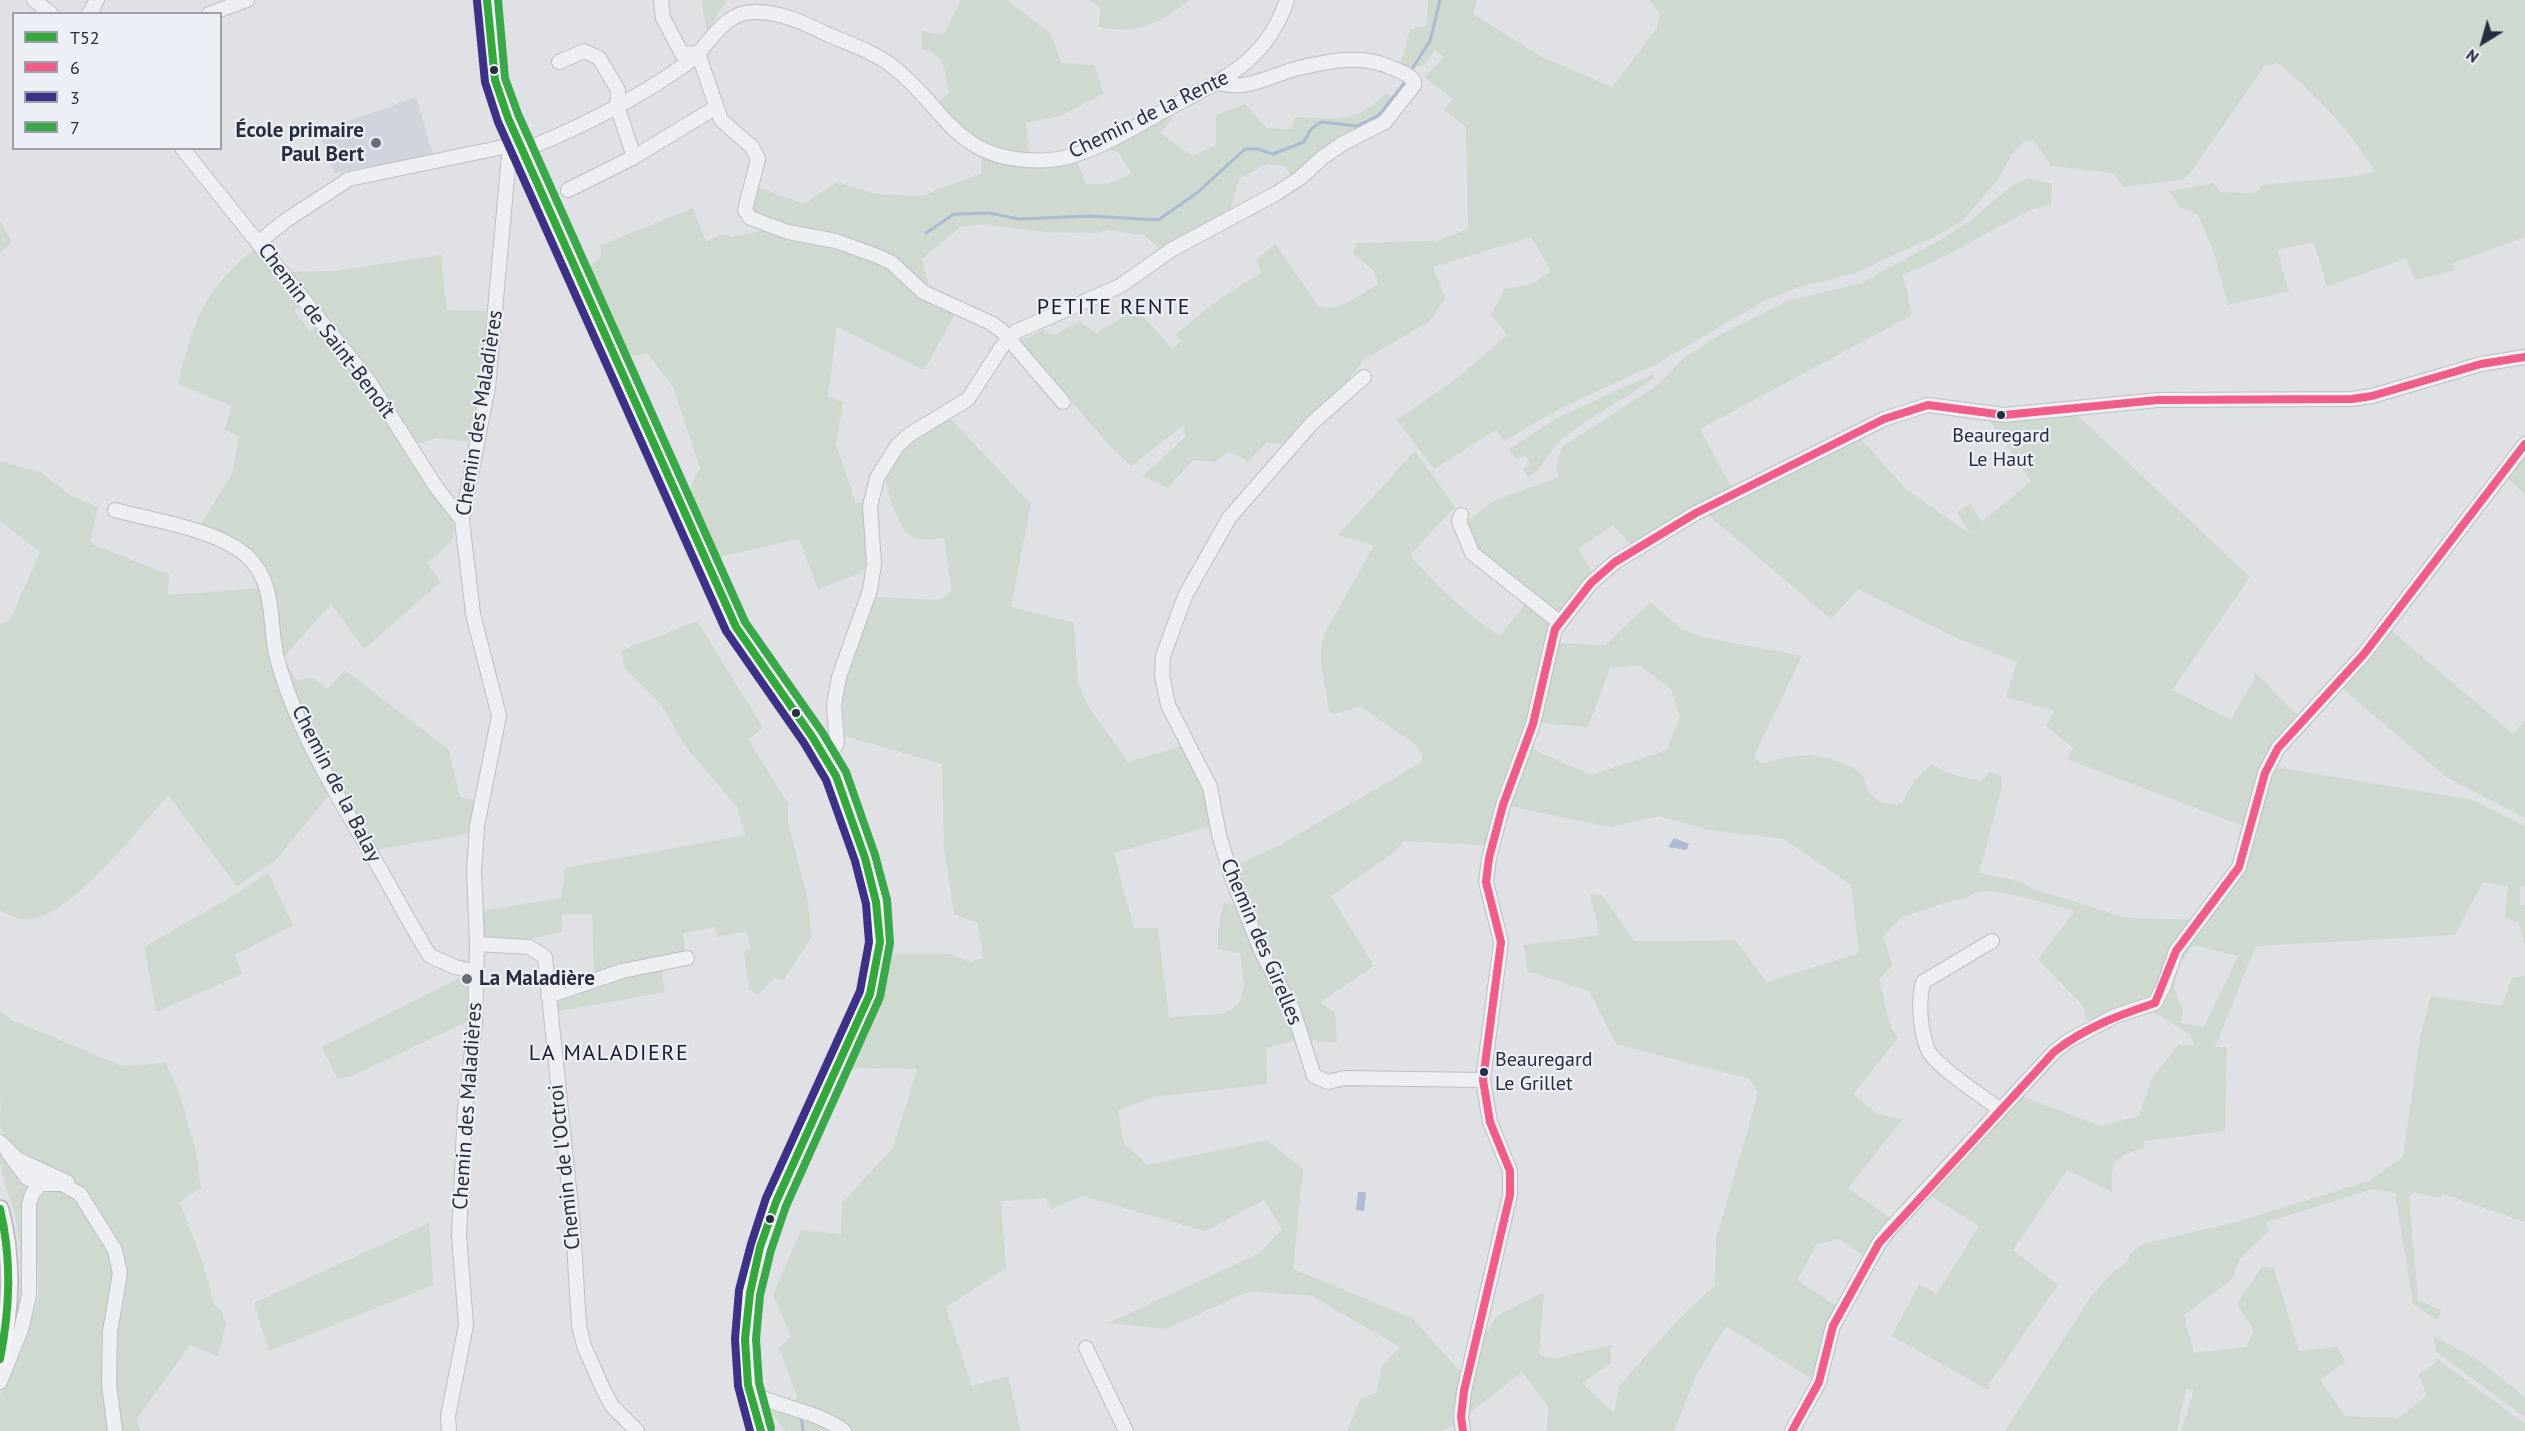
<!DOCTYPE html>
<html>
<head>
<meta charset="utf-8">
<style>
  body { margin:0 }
  #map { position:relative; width:2525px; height:1431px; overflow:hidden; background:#dfe1e5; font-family:"PT Sans",sans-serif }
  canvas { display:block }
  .legend { position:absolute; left:12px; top:12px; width:210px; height:138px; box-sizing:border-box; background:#eceff5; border:2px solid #9ca1ac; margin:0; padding:8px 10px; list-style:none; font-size:18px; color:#252d3f }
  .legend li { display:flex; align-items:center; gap:12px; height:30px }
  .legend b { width:30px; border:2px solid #9ca1ac }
  .north { position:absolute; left:2453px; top:12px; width:60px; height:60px; -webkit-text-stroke:4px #eceff5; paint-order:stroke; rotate:217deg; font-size:16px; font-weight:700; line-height:24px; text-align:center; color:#252d3f }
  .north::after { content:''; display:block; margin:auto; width:21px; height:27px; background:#252d3f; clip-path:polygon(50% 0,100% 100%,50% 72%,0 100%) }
</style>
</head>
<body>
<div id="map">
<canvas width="2525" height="1431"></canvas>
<ul class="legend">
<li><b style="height:8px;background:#35a83d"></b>T52</li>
<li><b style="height:8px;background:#ef5d88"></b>6</li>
<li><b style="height:8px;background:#3c3187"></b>3</li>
<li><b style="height:8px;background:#3aa74b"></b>7</li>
</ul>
<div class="north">N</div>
</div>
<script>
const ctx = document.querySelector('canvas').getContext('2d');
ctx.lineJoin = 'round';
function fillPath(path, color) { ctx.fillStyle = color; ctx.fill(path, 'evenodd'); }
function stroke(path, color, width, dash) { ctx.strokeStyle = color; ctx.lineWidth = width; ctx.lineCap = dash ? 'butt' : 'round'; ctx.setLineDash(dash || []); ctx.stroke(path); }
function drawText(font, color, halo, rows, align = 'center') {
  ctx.font = font + ' "PT Sans",sans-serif'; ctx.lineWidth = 4.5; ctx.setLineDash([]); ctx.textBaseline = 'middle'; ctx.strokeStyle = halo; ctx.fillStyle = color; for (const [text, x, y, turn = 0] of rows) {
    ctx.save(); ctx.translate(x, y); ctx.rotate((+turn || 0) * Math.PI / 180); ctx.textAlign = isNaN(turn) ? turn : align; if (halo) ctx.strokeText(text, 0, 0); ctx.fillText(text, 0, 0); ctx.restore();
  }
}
const built = new Path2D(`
  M 416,97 L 433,155 L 334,173 L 319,132 Z`);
const green = new Path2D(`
  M 701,0 L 727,0 L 707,31 Z
  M 961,0 L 1007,0 L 1050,33 L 1062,63 L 1094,65 L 1104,93 L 1060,116 L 1026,123 L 1029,154 C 977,146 973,141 938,103 L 949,92 C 944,69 947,56 922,49 L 921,31 L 943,35 Z
  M 1090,0 L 1189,0 C 1162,23 1135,35 1099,27 L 1100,8 Z
  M 1428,0 L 1477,0 L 1473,14 L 1540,56 L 1612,87 L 1657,28 L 1660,13 L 1649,0 L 2525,0 L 2525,237 L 2453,263 L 2455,270 L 2415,280 L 2406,258 L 2327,287 L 2314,242 L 2277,250 L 2289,291 L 2228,305 L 2213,250 L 2198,215 L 2180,207 L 2169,191 L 2214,183 L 2220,192 L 2255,193 L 2263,185 L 2357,176 L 2375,171 C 2347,126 2322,102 2283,67 L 2277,63 L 2265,65 L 2193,169 L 2188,176 L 2179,180 L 2124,187 L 2113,173 L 2051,166 L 2034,140 L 2025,141 L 2011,155 L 1998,180 L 1961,222 L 1938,235 L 1855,273 L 1799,287 L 1764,301 L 1658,363 L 1561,408 L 1504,441 L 1496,430 L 1434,469 L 1397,420 L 1456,379 L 1507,335 L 1491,314 L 1505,289 L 1532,284 L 1551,271 L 1531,237 L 1433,267 L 1445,298 L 1430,321 L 1363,360 L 1346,384 L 1283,445 L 1267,442 L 1248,461 L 1229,451 L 1216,462 L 1193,460 L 1167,488 L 1143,476 L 1185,437 L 1184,425 L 1131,466 L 1110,446 L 1019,341 L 1043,330 L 1055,335 L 1079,321 L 1096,333 L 1136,309 L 1173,349 L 1181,341 L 1175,335 L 1219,299 L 1261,273 L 1256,260 L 1275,244 L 1319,307 C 1339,312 1362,293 1379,284 L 1373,270 L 1353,254 L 1357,243 L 1437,241 L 1468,229 L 1466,127 L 1444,110 L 1453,99 L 1424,77 L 1444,57 L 1435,50 C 1423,68 1422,70 1400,65 L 1410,30 L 1427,25 Z
  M 1386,93 L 1398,101 L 1387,116 L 1293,178 L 1285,166 L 1267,164 L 1240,178 L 1231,206 L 1234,212 L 1162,251 L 1144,235 L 1107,230 L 1098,233 L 1044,232 L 981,224 L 960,227 L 922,259 L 928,282 L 923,289 L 905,271 L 768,222 L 750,212 L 755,186 L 804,204 L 837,182 L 876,194 L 922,196 L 981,173 L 982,156 L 1052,167 L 1078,163 L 1086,184 L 1107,184 L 1132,174 L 1119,153 L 1107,148 L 1170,115 L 1172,119 L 1160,133 L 1193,156 L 1216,145 L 1216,115 L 1245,104 L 1267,128 L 1291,129 L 1296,117 C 1334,119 1358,124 1386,93 Z
  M 2028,178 L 2052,184 L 2051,204 L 2030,210 L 1943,257 L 1903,275 L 1912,315 L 1700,429 L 1733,490 L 1633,547 L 1613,525 L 1578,549 L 1593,574 L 1562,613 L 1556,615 L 1481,556 L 1463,525 L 1493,501 L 1559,477 L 1556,466 L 1562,447 L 1658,385 L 1684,358 L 1721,334 L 1787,301 L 1861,283 L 1942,239 L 1970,221 L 2013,185 Z
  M 693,208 L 706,242 L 722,234 L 732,237 L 765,230 L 826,243 L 876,259 L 956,312 L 924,370 L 837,327 L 828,396 L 843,402 L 836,445 L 856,503 L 864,502 L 867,566 L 861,573 L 818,589 L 799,539 L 710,559 C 696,526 678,502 700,468 L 673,387 L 647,353 L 622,358 L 585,270 L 601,257 L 601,245 Z
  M 0,220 L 12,242 L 0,252 Z
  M 258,247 L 301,305 L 294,311 L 310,331 L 317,325 L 340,347 L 449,513 C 463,540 446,545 427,563 L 441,582 L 364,649 L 331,604 L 283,658 L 296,680 L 313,678 L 327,689 L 345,670 L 449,750 L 460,797 L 477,801 L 473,833 L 375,850 L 366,834 L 351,832 L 329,795 L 277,859 L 237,886 L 168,795 C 142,825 64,927 21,919 C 14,918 6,913 0,910 L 0,625 L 10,620 L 40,552 L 0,521 L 0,461 L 42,473 L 71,496 L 98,507 L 90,543 L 169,575 L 168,595 L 263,588 L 268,578 L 198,529 L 232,474 L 239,437 L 224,429 L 232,406 L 178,384 C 193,323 204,286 258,247 Z
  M 441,255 L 447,310 L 493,311 L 471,442 L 437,438 L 414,445 L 289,272 L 333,271 Z
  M 1653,374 L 1654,378 C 1624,399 1589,417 1561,440 C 1548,451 1541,473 1528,477 L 1523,469 L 1530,464 L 1525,455 L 1516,459 L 1509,449 L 1559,417 Z
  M 2074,412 L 2250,577 L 2172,690 L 2231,720 L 2253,681 L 2255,672 L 2300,718 L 2243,826 L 2067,759 L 2073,748 L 2046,726 L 2054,711 L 2006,697 L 2017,662 L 1959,639 L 1858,589 L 1831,619 L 1708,515 L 1860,438 L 1907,490 L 1970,534 L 1957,512 L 1970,504 L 1982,522 L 2031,481 L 1990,421 L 2025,421 Z
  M 950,418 L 1031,504 L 1011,607 L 1074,623 L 1078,682 L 1088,706 L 1128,762 L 1183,746 L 1202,780 L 1211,826 L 1114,853 L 1134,928 L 1158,928 L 1169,1017 L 1224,1014 L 1239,1004 L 1244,984 L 1240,953 L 1218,949 L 1218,930 L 1224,903 L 1246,908 L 1232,867 L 1280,845 L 1420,763 L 1423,757 L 1416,745 L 1360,706 L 1335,714 L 1329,711 C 1326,686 1315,655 1326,631 L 1374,545 L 1338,535 L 1415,451 L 1455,507 L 1410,555 C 1435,585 1467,615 1500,636 L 1528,600 L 1550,620 L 1524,729 L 1499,792 L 1485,845 L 1404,841 L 1396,851 L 1331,896 L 1374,966 L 1320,1002 L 1335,1013 L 1337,1043 L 1299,1039 L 1266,1048 L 1267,1084 L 1154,1097 L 1118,1110 L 1124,1144 L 1148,1165 L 1267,1140 L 1303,1169 L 1293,1269 L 1412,1318 L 1461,1372 L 1497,1316 L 1544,1292 L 1539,1355 L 1553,1359 L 1611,1345 L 1611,1363 L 1582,1383 L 1614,1413 L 1619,1386 L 1677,1321 L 1715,1285 L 1716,1239 L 1758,1094 L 1750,1079 L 1616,1044 L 1589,991 L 1527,971 L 1524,945 L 1600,935 L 1590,894 L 1602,895 L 1634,941 L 1735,940 L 1767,982 L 1859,953 L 1851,885 L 1784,839 L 1709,830 L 1659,816 L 1610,827 L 1508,806 L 1522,766 L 1532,749 L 1591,775 L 1667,750 L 1680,717 L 1671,689 L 1639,665 L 1610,668 L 1588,727 L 1539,723 L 1558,643 L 1606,645 L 1650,602 L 1682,629 L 1702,637 L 1802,656 L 1754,756 L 1761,764 C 1790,755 1814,751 1842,763 C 1849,766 1857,769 1862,775 C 1865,779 1865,784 1867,788 C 1874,803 1887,806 1902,803 L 1914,781 L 1932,764 L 1945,772 L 1981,782 L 1989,772 L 2001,776 L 2002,787 L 1979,873 L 2022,882 L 2030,888 L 2127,918 L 2202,920 L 2246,856 L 2275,767 L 2473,800 L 2525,826 L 2525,886 L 2520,887 L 2520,905 L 2525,905 L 2525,945 L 2519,924 L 2505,917 L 2508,886 L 2483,882 L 2455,935 L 2256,946 L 2215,1047 L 2227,1047 L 2225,1131 L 2144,1141 L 2144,1148 C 2114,1157 2110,1160 2112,1192 L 2067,1170 L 2013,1250 L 2058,1285 L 1989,1384 L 1988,1390 L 1892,1336 L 1919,1284 L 1937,1294 L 1979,1226 L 1926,1193 L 2016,1094 L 2101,1126 L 2139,1116 L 2152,1078 L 2178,1045 L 2194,1045 L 2191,1035 L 2153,1012 L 2087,1020 L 2083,1006 L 2038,959 L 2075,911 C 2051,905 2001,888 1978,892 C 1968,895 1964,902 1953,900 L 1902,917 L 1883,937 L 1892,965 L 1879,980 L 1891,1028 L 1898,1038 L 1853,1094 L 1876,1113 L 1902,1120 L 1848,1188 L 1893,1220 L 1867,1258 L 1839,1239 L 1817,1244 L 1797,1280 L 1838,1307 L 1815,1381 L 1726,1326 L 1696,1375 L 1674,1431 L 1547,1431 L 1548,1406 L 1522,1372 L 1453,1426 L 1441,1431 L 1347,1431 L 1360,1399 L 1376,1393 L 1382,1366 L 1400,1347 L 1312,1296 L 1249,1291 L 1166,1329 L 1108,1323 L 1260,1253 L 1282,1229 L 1264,1200 L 1205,1231 L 1082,1196 L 1051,1209 L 1046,1198 L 1001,1201 L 1006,1268 L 946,1307 L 972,1386 L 1008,1376 L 1021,1431 L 786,1431 L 771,1413 L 798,1398 L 779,1349 L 791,1336 L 773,1295 L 801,1230 L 841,1234 L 842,1203 L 893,1148 L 917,1069 L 851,1068 L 888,954 L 950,954 L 970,962 L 983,958 L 978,923 L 954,914 L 944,848 L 942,764 L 845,736 C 837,680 854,649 873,597 L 938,600 L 952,592 L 944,538 C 933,539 922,542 912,537 C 900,532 882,483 886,470 C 895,443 927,429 950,418 ZM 2193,945 L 2238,956 L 2204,1027 L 2181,1023 L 2183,1007 C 2166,984 2178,965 2193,945 Z
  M 2525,450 L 2525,494 L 2504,475 Z
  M 697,621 L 763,728 L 748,739 L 788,804 L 788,822 L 807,897 L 812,936 L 784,980 L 774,978 L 758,995 L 749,989 L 744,952 L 751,948 L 746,931 L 717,937 L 715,927 L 683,933 L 685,951 L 683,957 L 601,975 L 594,970 L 592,914 L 562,914 L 562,932 C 534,938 506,946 479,937 L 481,911 L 561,898 L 565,868 L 745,835 L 737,807 L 685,746 L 662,706 L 626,670 L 621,651 Z
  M 2390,629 L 2513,734 L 2525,721 L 2525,818 L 2446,777 L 2343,689 L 2342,686 Z
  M 268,872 L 293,925 L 235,955 L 242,974 L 156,1012 L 144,947 L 241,891 Z
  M 661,969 L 665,992 L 553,1012 L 556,997 L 606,980 Z
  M 2525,976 L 2525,1222 L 2443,1194 L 2441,1198 L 2413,1192 L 2409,1197 L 2418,1300 L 2441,1310 L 2438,1319 L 2434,1319 L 2413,1304 L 2395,1193 L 2373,1189 L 2267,1222 L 2268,1232 L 2240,1259 L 2232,1279 L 2184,1315 L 2194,1353 L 2246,1347 L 2254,1330 L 2237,1304 L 2262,1267 L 2274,1268 L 2299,1351 L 2337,1347 L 2345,1362 L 2320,1380 L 2345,1416 L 2398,1418 L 2427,1396 L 2419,1374 L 2436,1363 L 2436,1358 L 2525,1424 L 2525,1431 L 2181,1431 L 2194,1390 L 2186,1389 L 2177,1431 L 2005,1431 L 2090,1298 L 2111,1274 L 2128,1261 L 2130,1254 L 2143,1244 L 2240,1221 L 2369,1181 L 2403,1157 L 2420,1037 L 2431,996 L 2502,1006 L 2512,978 Z
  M 459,978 L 462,984 L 473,985 L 471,1020 L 349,1077 L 338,1079 L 322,1047 Z
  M 0,1010 L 12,1020 L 122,1066 L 166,1063 L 180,1095 L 197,1156 L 201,1189 L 189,1195 L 180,1203 L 203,1264 L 214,1304 L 222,1312 L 226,1324 L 218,1356 L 190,1345 L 136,1420 L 141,1431 L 118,1431 L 112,1344 L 125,1265 C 114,1229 92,1193 60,1172 C 38,1159 13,1155 1,1130 C 0,1118 0,1030 0,1010 Z
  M 0,1152 L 15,1173 L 30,1188 L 23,1197 L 27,1278 L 18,1324 L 16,1323 C 22,1289 22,1251 15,1216 C 9,1190 0,1181 0,1152 Z
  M 48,1190 L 68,1192 L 81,1203 L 111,1251 L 116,1274 L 103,1363 L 106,1416 L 111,1431 L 0,1431 L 0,1394 L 22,1350 L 39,1295 L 34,1217 L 36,1200 Z
  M 429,1223 L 433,1285 L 269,1351 L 254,1303 Z
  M 2434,1336 L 2478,1360 L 2525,1397 L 2525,1417 L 2435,1351 Z`);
const water = new Path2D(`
  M 1674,838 L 1689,844 L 1686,850 L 1668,847 Z
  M 1358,1192 L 1366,1192 L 1364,1211 L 1356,1210 Z`);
const stream = new Path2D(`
  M 1410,72 L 1430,41 L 1440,0
  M 926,233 L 954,214 L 989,213 L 1019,219 L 1090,216 L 1158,220 L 1197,193 L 1245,149 L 1258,149 L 1273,154 L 1304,142 L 1311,129 L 1321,122 L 1357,126 L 1379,115 L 1406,81
  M 801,1416 L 803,1431`);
const minor = new Path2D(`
  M 34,0 L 51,14
  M 661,0 L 663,18 L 682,54 L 698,53 L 721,120 L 752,147 L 758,159 L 745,210 L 750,218 L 788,232 L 836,241 L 880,257 L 892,263 L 923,292 L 991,323 L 1002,331 L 1063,402
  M 89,14 L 97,0
  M 209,14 L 247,0
  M 559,62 L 584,51 L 599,58 L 618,90 L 617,106 L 634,157
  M 182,148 L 368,380 L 436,487 L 462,520
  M 568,190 L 634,157 L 715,108
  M 259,242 L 285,221 L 349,179 L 508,146 L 522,151
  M 1364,377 L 1312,423 L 1229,518 L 1185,596 L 1163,656 L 1162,675 L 1168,705 L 1210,787 L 1219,835 L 1232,878 L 1262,953 L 1293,1010 L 1314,1076 L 1328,1082 L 1344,1078 L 1483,1080
  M 115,510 C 154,521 217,529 247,556 C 277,584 268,622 277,658 C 296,730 339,798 376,862 C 394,893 411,926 430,956 L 455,967 L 476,972
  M 1461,515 L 1459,521 L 1472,553 L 1559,622
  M 826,756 L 837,744 L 834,705 L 839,677 L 870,590 L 874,564 L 870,506 L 877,478 L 897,446 L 909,435 L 968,399 L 1001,348 L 1015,332 L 1120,286 L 1171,250 L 1277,193 L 1300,178 L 1323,157 L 1342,144 L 1385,122 L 1414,85 L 1414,81 C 1408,73 1399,71 1390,67 C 1361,54 1329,61 1299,68 C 1273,74 1245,93 1218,82
  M 1992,941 L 1923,982 C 1918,1002 1920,1030 1928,1050 C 1934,1065 1985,1098 1999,1109
  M 477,944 L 529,947 L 545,957 L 573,1227 L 579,1325 L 584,1346 L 603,1389 L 612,1406 L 637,1431
  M 548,996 L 622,971 L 687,958
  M 0,1142 L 17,1159 L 67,1182
  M 8,1152 L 27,1178 L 41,1184 L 62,1184 L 80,1194 L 115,1250 L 120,1273 L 110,1332 L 109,1384 L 115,1431
  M 1086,1348 L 1126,1431
  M 0,1382 L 21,1330 L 29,1296 L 29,1205 L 32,1194 L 41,1184
  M 750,1392 C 779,1408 818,1411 844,1431
  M 449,1431 L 448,1416 L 466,1325 L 459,1235 L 465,1108 L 475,1025 L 477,944 L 474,871 L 477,826 L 499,716 L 473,614 L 462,520 L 488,387 L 509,156 C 571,132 631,103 686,64 C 710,47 721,12 754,12 C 780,11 806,24 829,35 C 850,44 874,52 892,66 C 942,104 953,155 1025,160 C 1040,161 1056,161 1071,156 C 1106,146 1139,124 1171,107 C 1225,78 1266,62 1287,0
  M 1463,1431 L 1461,1417 L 1464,1391 L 1510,1195 L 1510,1171 L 1490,1122 L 1483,1080 L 1501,942 L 1486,882 L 1489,858 L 1503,805 L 1533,724 L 1555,629 L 1591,583 L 1615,562 L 1696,513 L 1884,419 L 1928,405 L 2004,415 L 2158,400 L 2352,399 L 2372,396 L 2481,364 L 2525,357
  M 1792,1431 L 1819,1382 L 1833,1326 L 1879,1243 L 1890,1229 L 2054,1052 L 2068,1041 L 2115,1016 L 2155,1003 L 2164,985 L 2176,951 L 2239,867 L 2265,773 L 2278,748 L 2364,654 L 2525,444`);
const major = new Path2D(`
  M 487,0 L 495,80 L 508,118 L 736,627 C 766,679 809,723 836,776 C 853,822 882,894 880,942 C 877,991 855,1031 835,1074 C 783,1182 713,1309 761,1431
  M 0,1209 C 13,1257 11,1310 0,1359`);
const bus1 = new Path2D(`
  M 487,0 L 495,80 L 508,118 L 736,627 L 813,738 L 836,776 L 865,858 L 876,902 L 880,942 L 870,994 L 776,1202 L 760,1247 L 750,1293 L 745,1339 L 748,1385 L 761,1431
  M 0,1209 C 12,1260 10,1308 0,1359`);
const bus2 = new Path2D(`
  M 1463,1431 L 1461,1417 L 1464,1391 L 1510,1195 L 1510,1171 L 1490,1122 L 1483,1080 L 1501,942 L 1486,882 L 1489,858 L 1503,805 L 1533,724 L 1555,629 L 1591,583 L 1615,562 L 1696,513 L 1884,419 L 1928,405 L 2004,415 L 2158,400 L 2352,399 L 2372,396 L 2481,364 L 2525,357
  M 1792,1431 L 1819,1382 L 1833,1326 L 1879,1243 L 2054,1052 C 2084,1028 2119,1015 2155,1003 L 2176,951 L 2239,867 L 2265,773 L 2278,748 L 2364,654 L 2525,444`);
const bus3 = new Path2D(`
  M 477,1 L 485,82 L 498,122 L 726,631 L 804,743 L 826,780 L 855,861 L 866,904 L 869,942 L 860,991 L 766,1198 L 751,1244 L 739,1290 L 735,1339 L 738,1386 L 750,1431`);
const bus4 = new Path2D(`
  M 498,0 L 505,78 L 518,114 L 745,622 L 822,732 L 846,772 L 875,855 L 887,900 L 890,943 L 880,997 L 786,1206 L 771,1250 L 760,1295 L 756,1339 L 759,1383 L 771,1428`);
const markers = [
  [494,70,5,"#252d3f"],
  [376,143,6,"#666c79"],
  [2001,415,5,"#252d3f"],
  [796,713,5,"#252d3f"],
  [467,979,6,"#666c79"],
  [1484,1072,5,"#252d3f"],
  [770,1219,5,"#252d3f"]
];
const busNames = [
  ["Beauregard",2001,436],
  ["Le Haut",2001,460],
  ["Beauregard",1495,1060,"left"],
  ["Le Grillet",1495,1084,"left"]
];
const streetNames = [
  ["Chemin de la Rente",1149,115,-26],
  ["Chemin de Saint-Benoît",326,331,53],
  ["Chemin des Maladières",480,413,-81],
  ["Chemin de la Balay",336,784,63],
  ["Chemin des Girelles",1261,942,67],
  ["Chemin des Maladières",468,1106,-86],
  ["Chemin de l'Octroi",565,1167,-96]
];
const poiNames = [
  ["École primaire",364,131],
  ["Paul Bert",364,155],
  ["La Maladière",479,979,"left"]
];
const neighbourhoodNames = [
  ["PETITE RENTE",1114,308],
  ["LA MALADIERE",609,1054]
];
fillPath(built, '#d0d4dc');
fillPath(green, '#ced9cf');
fillPath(water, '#aabbd3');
stroke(stream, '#aabbd3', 3);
stroke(minor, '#bdbfc3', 16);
stroke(major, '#bbbec3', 20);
stroke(minor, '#eeeff2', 14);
stroke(major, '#f3f4f5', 16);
stroke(bus1, '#35a83d', 8);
stroke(bus2, '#ef5d88', 8);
stroke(bus3, '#3c3187', 8);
stroke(bus4, '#3aa74b', 8);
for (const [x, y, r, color] of markers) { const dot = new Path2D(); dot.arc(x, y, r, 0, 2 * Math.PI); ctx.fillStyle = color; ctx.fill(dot); stroke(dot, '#eceff5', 2); }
drawText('20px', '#252d3f', '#eceff5', busNames);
drawText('21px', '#252d3f', '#eceff5', streetNames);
drawText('bold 21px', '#252d3f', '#eceff5', poiNames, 'right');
ctx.letterSpacing = '1.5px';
drawText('22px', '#181e2f', '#eceff5', neighbourhoodNames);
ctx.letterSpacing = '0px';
</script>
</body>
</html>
